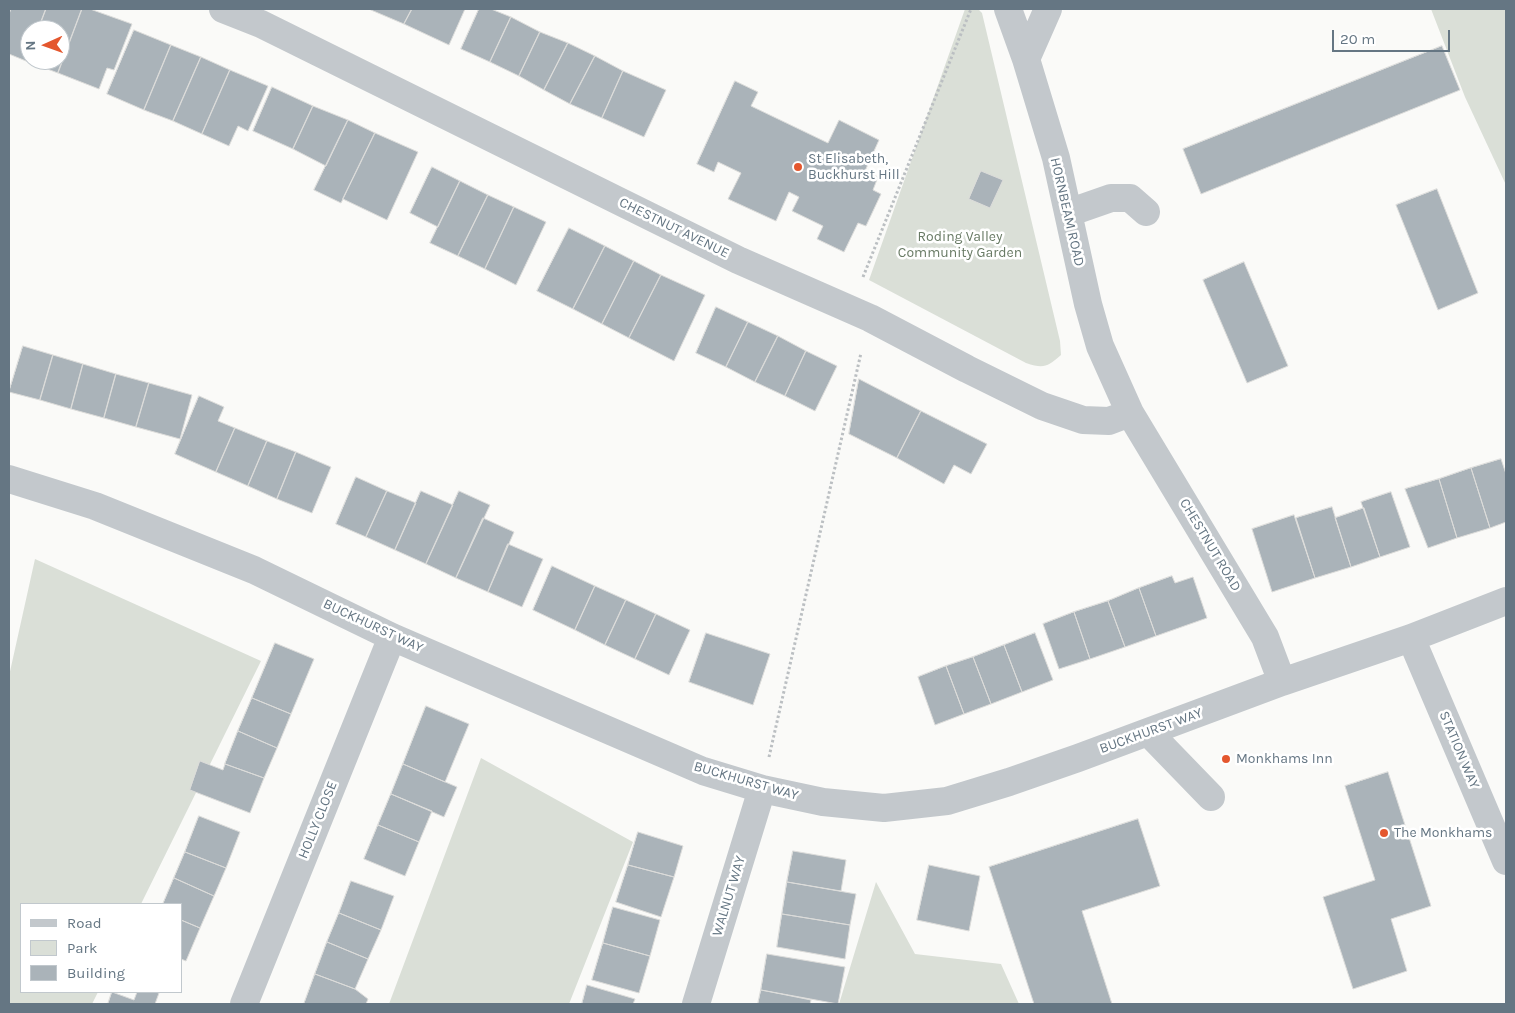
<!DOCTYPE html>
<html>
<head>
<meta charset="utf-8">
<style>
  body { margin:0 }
  #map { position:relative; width:1515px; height:1013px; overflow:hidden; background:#fafaf8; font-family:Karla,sans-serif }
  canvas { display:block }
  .frame { position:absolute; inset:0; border:10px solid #657683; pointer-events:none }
  .legend { position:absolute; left:20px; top:903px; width:162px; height:90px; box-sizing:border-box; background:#fff; border:1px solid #c1c8cd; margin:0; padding:6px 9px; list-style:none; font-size:15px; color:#657683 }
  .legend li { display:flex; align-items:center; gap:10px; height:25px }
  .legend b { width:25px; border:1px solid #c1c8cd }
  .north { position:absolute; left:20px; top:20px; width:50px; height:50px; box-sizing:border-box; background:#fff; border:1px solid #c1c8cd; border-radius:50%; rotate:268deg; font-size:14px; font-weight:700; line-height:20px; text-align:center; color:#657683 }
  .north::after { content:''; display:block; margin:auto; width:18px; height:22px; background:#e4572e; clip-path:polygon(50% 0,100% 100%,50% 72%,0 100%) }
  .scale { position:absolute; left:1332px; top:30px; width:118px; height:22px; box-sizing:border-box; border:2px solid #657683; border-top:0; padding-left:6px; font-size:15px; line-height:18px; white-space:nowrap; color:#657683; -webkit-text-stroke:4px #fff; paint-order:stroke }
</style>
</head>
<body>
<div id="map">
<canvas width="1515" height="1013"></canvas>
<div class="frame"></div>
<ul class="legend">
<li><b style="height:6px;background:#c3c8cc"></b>Road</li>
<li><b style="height:14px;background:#dadfd7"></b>Park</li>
<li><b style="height:14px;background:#aab3b9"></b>Building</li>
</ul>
<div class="north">N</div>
<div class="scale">20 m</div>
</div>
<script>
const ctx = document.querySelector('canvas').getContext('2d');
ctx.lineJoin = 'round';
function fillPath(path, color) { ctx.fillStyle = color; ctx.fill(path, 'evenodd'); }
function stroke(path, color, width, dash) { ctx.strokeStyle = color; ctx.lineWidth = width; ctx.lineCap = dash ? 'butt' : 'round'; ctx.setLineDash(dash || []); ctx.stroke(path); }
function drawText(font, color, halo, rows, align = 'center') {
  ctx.font = font + ' Karla,sans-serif'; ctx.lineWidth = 5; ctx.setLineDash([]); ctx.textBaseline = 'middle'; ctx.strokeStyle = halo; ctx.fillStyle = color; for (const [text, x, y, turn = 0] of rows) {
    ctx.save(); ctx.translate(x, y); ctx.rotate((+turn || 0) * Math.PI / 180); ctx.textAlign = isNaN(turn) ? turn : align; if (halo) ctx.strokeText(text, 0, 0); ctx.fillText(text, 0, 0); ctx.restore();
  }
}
const green = new Path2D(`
  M 965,9 L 978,9 L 982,13 L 1060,341 L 1061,355 C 1047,367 1044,369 1026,363 L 869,280 Z
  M 1431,9 L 1506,9 L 1506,185 L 1465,97 Z
  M 35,559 L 261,661 L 141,904 L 21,904 L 21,992 L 98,992 L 92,1004 L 9,1004 L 9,676 Z
  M 481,758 L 633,842 L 569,1004 L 389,1004 Z
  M 876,882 L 915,954 L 1001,964 L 1019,1004 L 839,1004 Z`);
const building = new Path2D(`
  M 11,9 L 46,9 L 38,30 L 30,30 L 30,52 L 26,61 L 9,54 L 9,15 Z
  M 46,9 L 82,9 L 58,73 L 26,61 L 30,52 L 30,60 L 60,60 L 60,30 L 38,30 Z
  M 82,9 L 90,9 L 132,24 L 114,70 L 107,68 L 99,89 L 58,73 Z
  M 372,9 L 412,9 L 404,24 L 371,10 Z
  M 412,9 L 465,9 L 449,45 L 404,24 Z
  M 479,9 L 491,9 L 511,17 L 490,62 L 461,49 Z
  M 511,17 L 540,32 L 519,76 L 490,62 Z
  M 134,30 L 171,45 L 144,110 L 107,94 Z
  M 540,32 L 568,43 L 544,90 L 519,76 Z
  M 568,43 L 595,56 L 570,104 L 544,90 Z
  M 171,45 L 201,57 L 173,121 L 144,110 Z
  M 1442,46 L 1460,90 L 1201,194 L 1183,149 Z
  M 595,56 L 623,71 L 602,118 L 570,104 Z
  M 201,57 L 230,70 L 202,134 L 173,121 Z
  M 230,70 L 268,86 L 248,131 L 238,126 L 229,146 L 202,134 Z
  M 623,71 L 666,90 L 644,137 L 602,118 Z
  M 735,81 L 758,92 L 751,106 L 828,143 L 839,120 L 879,140 L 865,171 L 878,177 L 873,190 L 881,194 L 866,226 L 858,223 L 844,252 L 817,239 L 823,226 L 792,211 L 799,197 L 789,192 L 776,221 L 728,199 L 741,173 L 718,162 L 714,172 L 697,164 Z
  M 272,87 L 313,106 L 293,149 L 253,131 Z
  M 313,106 L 348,120 L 326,166 L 293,149 Z
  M 348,120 L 375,133 L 341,203 L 314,190 Z
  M 375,133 L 418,152 L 387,220 L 343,199 Z
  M 432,167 L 460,181 L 438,227 L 410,213 Z
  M 981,171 L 1003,180 L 990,208 L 969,199 Z
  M 460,181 L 488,195 L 458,256 L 430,243 Z
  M 1437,189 L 1478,293 L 1438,310 L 1396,205 Z
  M 488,195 L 514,207 L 485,269 L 458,256 Z
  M 514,207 L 546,222 L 516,285 L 485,269 Z
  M 569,228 L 605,246 L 573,309 L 537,291 Z
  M 605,246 L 634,261 L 602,324 L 573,309 Z
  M 634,261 L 661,275 L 629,338 L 602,324 Z
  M 1244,262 L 1288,366 L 1247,383 L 1203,280 Z
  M 661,275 L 705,295 L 674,361 L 629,338 Z
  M 716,307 L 748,322 L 726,367 L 696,353 Z
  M 748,322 L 778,336 L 755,382 L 726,367 Z
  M 778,336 L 806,351 L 785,396 L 755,382 Z
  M 23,346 L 53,355 L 40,400 L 9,392 Z
  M 806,351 L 837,366 L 815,411 L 785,396 Z
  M 53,355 L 83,364 L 71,409 L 40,400 Z
  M 83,364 L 116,374 L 104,418 L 71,409 Z
  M 116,374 L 149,383 L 136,427 L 104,418 Z
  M 859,379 L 921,411 L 897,458 L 849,434 Z
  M 149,383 L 192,395 L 180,439 L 136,427 Z
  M 199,396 L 224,407 L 218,421 L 235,428 L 216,472 L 175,454 Z
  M 921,411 L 987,444 L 971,474 L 954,465 L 944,484 L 897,458 Z
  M 235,428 L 267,441 L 248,486 L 216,472 Z
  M 267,441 L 296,452 L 277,499 L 248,486 Z
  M 296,452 L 331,467 L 312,513 L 277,499 Z
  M 1501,459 L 1506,474 L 1506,522 L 1490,528 L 1471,468 Z
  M 1471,468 L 1490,528 L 1457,538 L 1439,479 Z
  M 356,477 L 387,491 L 366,537 L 336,524 Z
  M 1439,479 L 1457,538 L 1428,548 L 1405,489 Z
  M 387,491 L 416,503 L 395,550 L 366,537 Z
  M 421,491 L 453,505 L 426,564 L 395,550 Z
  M 459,491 L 490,505 L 456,578 L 426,564 Z
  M 1391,492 L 1410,547 L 1380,557 L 1361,502 Z
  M 1332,507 L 1351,567 L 1315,578 L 1296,518 Z
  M 1364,508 L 1380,557 L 1351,567 L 1335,518 Z
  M 1294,515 L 1315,578 L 1272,592 L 1252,529 Z
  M 483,518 L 514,532 L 488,592 L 456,578 Z
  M 508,544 L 543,559 L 522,607 L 488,592 Z
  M 552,566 L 595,586 L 575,630 L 533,610 Z
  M 1172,576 L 1175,583 L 1193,577 L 1207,618 L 1156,636 L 1139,588 Z
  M 595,586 L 626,600 L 605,645 L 575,630 Z
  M 1139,588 L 1156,636 L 1125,647 L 1108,601 Z
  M 626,600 L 656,614 L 635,659 L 605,645 Z
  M 1108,601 L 1125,647 L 1090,659 L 1074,612 Z
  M 1074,612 L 1090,659 L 1059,669 L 1043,624 Z
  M 656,614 L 690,630 L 669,675 L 635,659 Z
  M 706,633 L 770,654 L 753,705 L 689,682 Z
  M 1035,633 L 1053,680 L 1022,692 L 1004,645 Z
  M 275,643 L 314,659 L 291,714 L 252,698 Z
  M 1004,645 L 1022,692 L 991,704 L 973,657 Z
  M 973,657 L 991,704 L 964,714 L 946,666 Z
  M 946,666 L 964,714 L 935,725 L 918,677 Z
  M 252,698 L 291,714 L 277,748 L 238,731 Z
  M 426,706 L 469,724 L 445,782 L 403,764 Z
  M 238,731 L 277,748 L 264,778 L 225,764 Z
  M 200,761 L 223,770 L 225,764 L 264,778 L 250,813 L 190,790 Z
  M 403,764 L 457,787 L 444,817 L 391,794 Z
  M 1388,772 L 1431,906 L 1391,919 L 1407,971 L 1353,989 L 1323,897 L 1375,880 L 1345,786 Z
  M 391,794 L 432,811 L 419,842 L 378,825 Z
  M 199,816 L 240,832 L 226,868 L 185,852 Z
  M 1138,819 L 1160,886 L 1082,911 L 1112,1004 L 1034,1004 L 989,867 Z
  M 378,825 L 419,842 L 405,876 L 364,859 Z
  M 638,832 L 683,846 L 674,877 L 628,865 Z
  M 793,851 L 846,860 L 841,891 L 787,882 Z
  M 185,852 L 226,868 L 214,896 L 174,878 Z
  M 628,865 L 674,877 L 661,917 L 616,902 Z
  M 929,865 L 980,876 L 969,931 L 917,920 Z
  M 174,878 L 214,896 L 200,928 L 181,920 L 181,904 L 163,904 Z
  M 351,881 L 394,896 L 381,930 L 339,913 Z
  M 787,882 L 856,894 L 850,925 L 782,914 Z
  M 613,907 L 660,920 L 650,956 L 603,943 Z
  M 339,913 L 381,930 L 368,959 L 327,942 Z
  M 782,914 L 850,925 L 845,959 L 777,947 Z
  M 181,920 L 200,928 L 186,961 L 181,959 Z
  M 327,942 L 368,959 L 355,989 L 315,974 Z
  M 603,943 L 650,956 L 639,993 L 592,980 Z
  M 767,954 L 845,967 L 838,1004 L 761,990 Z
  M 315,974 L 355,989 L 368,999 L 366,1004 L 304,1004 Z
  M 587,985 L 635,999 L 633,1004 L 582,1004 Z
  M 761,990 L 811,1000 L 810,1004 L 758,1004 Z
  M 112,992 L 134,1000 L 137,992 L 155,992 L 159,993 L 155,1004 L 108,1004 Z`);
const path = new Path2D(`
  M 863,277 L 971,9
  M 769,757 L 861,353`);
const minor = new Path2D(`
  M 223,9 L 261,24 L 738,260 L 870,318 L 967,369 L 1042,406 L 1083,420 L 1109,421 L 1130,413
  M 1008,9 L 1026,59 L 1056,158 L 1088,304 L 1100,346 L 1130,413 L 1265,637 L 1282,682
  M 1026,59 L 1048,9
  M 1068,213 L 1111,198 L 1130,198 L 1146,212
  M 9,479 L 95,506 L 254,570 L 392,637 L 703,771 L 762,789 L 823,802 L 884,808 L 947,801 L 1009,782 L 1078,758 L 1282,682 L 1411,638 L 1506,601
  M 1411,638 L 1506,861
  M 1148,732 L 1211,797
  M 244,1004 L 392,637
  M 696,1004 L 762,789`);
const markers = [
  [798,167,5,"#e4572e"],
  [1226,759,5,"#e4572e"],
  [1384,833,5,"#e4572e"]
];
const poiNames = [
  ["St Elisabeth,",808,159],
  ["Buckhurst Hill",808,175],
  ["Monkhams Inn",1236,759],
  ["The Monkhams",1394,833]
];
const streetNames = [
  ["HORNBEAM ROAD",1067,212,77],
  ["CHESTNUT AVENUE",674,228,26],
  ["CHESTNUT ROAD",1210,545,59],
  ["BUCKHURST WAY",373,626,25],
  ["BUCKHURST WAY",1151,731,-20],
  ["STATION WAY",1459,750,67],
  ["BUCKHURST WAY",746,781,16],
  ["HOLLY CLOSE",318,820,-68],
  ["WALNUT WAY",729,896,-73]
];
const parkNames = [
  ["Roding Valley",960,237],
  ["Community Garden",960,253]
];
fillPath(green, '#dadfd7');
fillPath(building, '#aab3b9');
stroke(building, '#dcdcda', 1);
stroke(path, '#bbbfc2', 3, [2.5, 2.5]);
stroke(minor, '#c3c8cc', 28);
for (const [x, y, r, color] of markers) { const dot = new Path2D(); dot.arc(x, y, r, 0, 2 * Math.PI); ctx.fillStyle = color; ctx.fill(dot); stroke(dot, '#fff', 2); }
drawText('14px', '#657683', '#fff', poiNames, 'left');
drawText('14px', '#657683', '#fff', streetNames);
drawText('14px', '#687a64', '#fff', parkNames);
</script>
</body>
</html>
